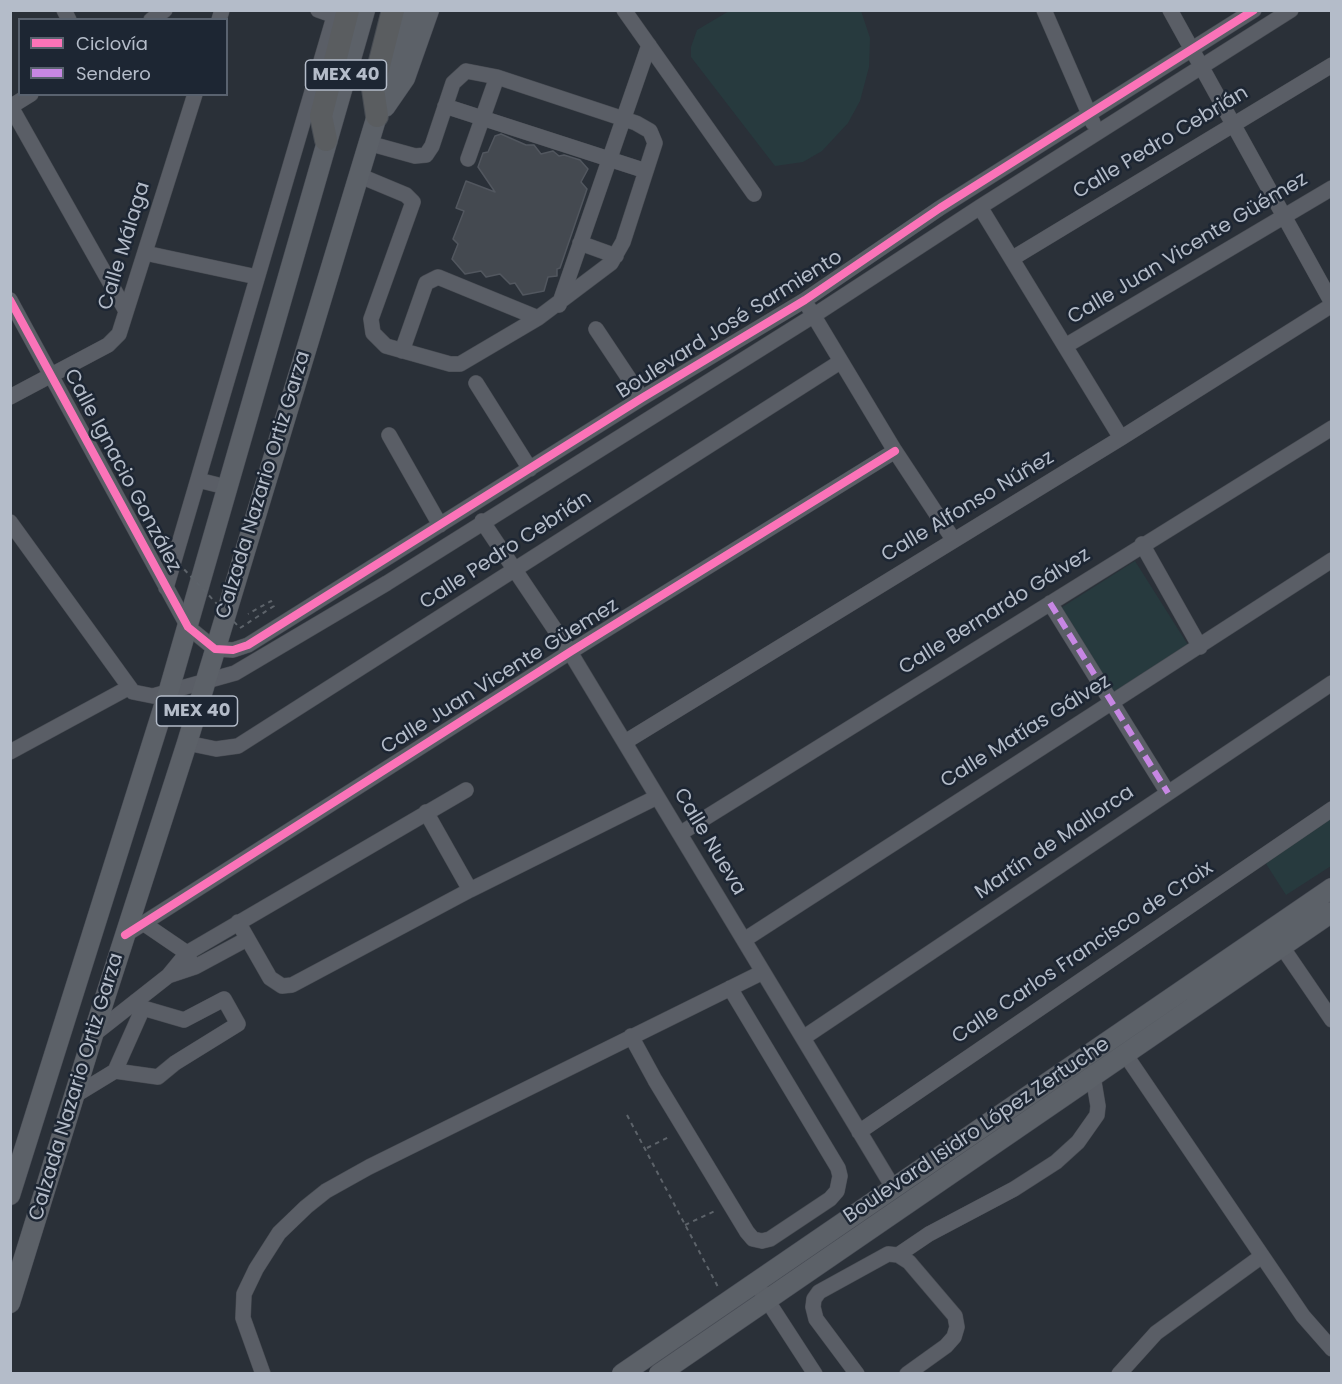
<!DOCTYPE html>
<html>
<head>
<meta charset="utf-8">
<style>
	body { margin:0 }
	#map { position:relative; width:1342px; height:1384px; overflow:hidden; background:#2a3038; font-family:Poppins,sans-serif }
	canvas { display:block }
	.frame { position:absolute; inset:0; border:12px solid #b4bcc9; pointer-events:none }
	.legend { position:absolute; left:18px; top:18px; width:210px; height:78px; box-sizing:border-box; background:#1d2633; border:2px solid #59626f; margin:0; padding:8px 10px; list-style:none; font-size:18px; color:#b4bcc9 }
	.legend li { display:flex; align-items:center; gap:12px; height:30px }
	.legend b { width:30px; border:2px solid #59626f }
</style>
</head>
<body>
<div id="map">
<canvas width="1342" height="1384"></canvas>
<div class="frame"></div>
<ul class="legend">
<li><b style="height:8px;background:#fb73b8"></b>Ciclovía</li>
<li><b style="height:8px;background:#c787e3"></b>Sendero</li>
</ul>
</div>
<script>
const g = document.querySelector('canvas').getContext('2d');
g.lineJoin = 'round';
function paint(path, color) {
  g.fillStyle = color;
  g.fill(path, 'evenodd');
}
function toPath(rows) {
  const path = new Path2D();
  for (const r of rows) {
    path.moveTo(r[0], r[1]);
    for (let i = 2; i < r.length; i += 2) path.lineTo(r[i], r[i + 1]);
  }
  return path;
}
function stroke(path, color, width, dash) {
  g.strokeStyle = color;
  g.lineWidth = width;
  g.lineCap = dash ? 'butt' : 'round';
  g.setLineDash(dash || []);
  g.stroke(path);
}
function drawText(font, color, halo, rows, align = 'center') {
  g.font = font + ' Poppins,sans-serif';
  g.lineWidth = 5;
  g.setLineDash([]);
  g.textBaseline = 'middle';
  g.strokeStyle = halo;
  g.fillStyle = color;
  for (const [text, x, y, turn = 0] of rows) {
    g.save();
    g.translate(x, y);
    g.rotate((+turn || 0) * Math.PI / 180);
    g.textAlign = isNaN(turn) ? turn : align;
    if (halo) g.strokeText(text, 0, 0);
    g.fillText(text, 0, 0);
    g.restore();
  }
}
paint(toPath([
	[729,11,861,11,870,38,869,67,860,101,848,123,822,151,803,162,775,166,691,57,691,47,697,30],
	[1135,561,1188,645,1109,696,1056,611],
	[1331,816,1331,866,1286,895,1263,859]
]), '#273a3e');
const building = toPath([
	[501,134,526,145,534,145,541,154,553,151,559,156,564,155,580,160,588,169,581,182,587,189,560,268,557,269,557,276,548,277,544,291,523,295,515,283,510,284,500,274,486,277,481,271,465,274,452,259,458,244,453,239,464,211,456,208,466,181,495,192,478,167,483,153,488,152,495,136,501,134]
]);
paint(building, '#444950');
stroke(building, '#52575f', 1.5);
const minor = toPath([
	[64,10,69,20],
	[318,10,335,16],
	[624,10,754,194],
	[1044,10,1093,123],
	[1170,10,1332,303],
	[151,20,165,10],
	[219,20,222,10],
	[445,106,646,171],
	[10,107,31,94],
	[11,107,126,311],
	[468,159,497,77],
	[358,175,406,195,413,202,371,319,373,333,386,346,450,364,460,364,538,318,611,263,623,242,655,143,650,131,636,123,497,77,466,71,453,83,432,146,426,155,415,156,368,143],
	[980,207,1121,438],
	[580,243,616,256],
	[145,253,257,277],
	[1013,258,1332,65],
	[10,300,188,627,215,649,233,650,248,645,642,398,805,300,940,208,1254,10],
	[559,305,649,45],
	[809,308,895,451,953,539],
	[596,329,642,398],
	[1067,345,1332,188],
	[402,351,426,283,438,277,538,318],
	[476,383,530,469],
	[10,397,108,345,119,334,195,94],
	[389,435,440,525],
	[198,480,226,487],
	[482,521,570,652,894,1189],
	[10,522,133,692,153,696,235,673,387,583,813,316,980,207,1291,10],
	[1142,544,1200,647],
	[166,588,336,10],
	[1050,603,1168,793],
	[625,742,1121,438,1332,305],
	[187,743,216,749,238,746,840,362],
	[10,752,128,688],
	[426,812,470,890],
	[681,833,1332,428],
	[238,922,270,978,282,986,292,985,470,890,657,797],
	[143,923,187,953,190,960],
	[125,935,570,652,895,451],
	[1276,938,1332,1020],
	[744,940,1332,560],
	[168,976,195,967,247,939],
	[93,1035,168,976,187,953,466,790],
	[631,1036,655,1080,747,1232,753,1239,762,1241,770,1239,830,1199,837,1191,840,1176,838,1168,730,988],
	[803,1038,1332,683],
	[1125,1054,1303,1316,1332,1349],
	[115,1071,143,1008],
	[74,1096,115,1071,158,1077,175,1063,238,1024,224,999,184,1020,143,1008,136,1001],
	[859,1132,1332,809],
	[898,1255,929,1234,1014,1189,1056,1162,1078,1142,1097,1115,1098,1106,1093,1076],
	[756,1283,815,1374],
	[263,1374,243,1318,244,1294,256,1269,279,1233,306,1207,326,1191,369,1167,763,972],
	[857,1374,816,1319,813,1307,814,1299,819,1292,888,1254,898,1255,909,1262,955,1316,957,1327,954,1337,946,1346,907,1374],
	[1119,1374,1156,1333,1262,1256]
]);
const major = toPath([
	[385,107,405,78,429,10],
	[10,1195,169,690,365,10],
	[10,1303,93,1035,187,743,409,10],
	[622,1374,1332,888],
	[659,1374,1332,912]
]);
const highway = toPath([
	[377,116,373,89,393,10],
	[326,140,321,116,348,10]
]);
stroke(minor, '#484c53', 16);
stroke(major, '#484c55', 21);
stroke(highway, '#474c53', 24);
stroke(toPath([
	[240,628,274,606,271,601,248,614],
	[627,1115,718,1287],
	[647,1148,671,1136],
	[685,1225,717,1210]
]), '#5d636a', 2, [4.5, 4.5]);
stroke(minor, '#5a5e66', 15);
stroke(major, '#5c6168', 20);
stroke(highway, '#5a5d60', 22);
stroke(toPath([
	[178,563,240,628]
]), '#5d636a', 2, [4.5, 4.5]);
stroke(toPath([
	[1050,603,1168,793]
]), '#c787e3', 6, [12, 6]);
stroke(toPath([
	[10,300,188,627,215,649,233,650,248,645,642,398,805,300,940,208,1254,10],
	[125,935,570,652,895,451]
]), '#fb73b8', 8);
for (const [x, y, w] of [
	[346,75,81],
	[197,711,81]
]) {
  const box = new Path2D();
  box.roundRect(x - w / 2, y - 15, w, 30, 4.5);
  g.fillStyle = '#1d2633';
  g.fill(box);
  stroke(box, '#b4bcc9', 1.5);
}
drawText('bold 18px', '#b4bcc9', null, [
	["MEX 40",346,75],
	["MEX 40",197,711]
]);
drawText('20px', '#b4bcc9', '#1d2633', [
	["Calle Pedro Cebrián",1161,143,-31],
	["Calle Málaga",125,246,-73],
	["Calle Juan Vicente Güémez",1188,249,-31],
	["Boulevard José Sarmiento",730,325,-32],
	["Calle Ignacio González",122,471,62],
	["Calzada Nazario Ortiz Garza",264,485,-73],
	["Calle Alfonso Núñez",968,507,-31],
	["Calle Pedro Cebrián",506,551,-33],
	["Calle Bernardo Gálvez",995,612,-32],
	["Calle Juan Vicente Güemez",500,677,-32],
	["Calle Matías Gálvez",1026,732,-32],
	["Calle Nueva",709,842,59],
	["Martín de Mallorca",1055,843,-34],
	["Calle Carlos Francisco de Croix",1083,953,-34],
	["Calzada Nazario Ortiz Garza",77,1087,-73],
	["Boulevard Isidro López Zertuche",977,1131,-34]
]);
</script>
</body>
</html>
